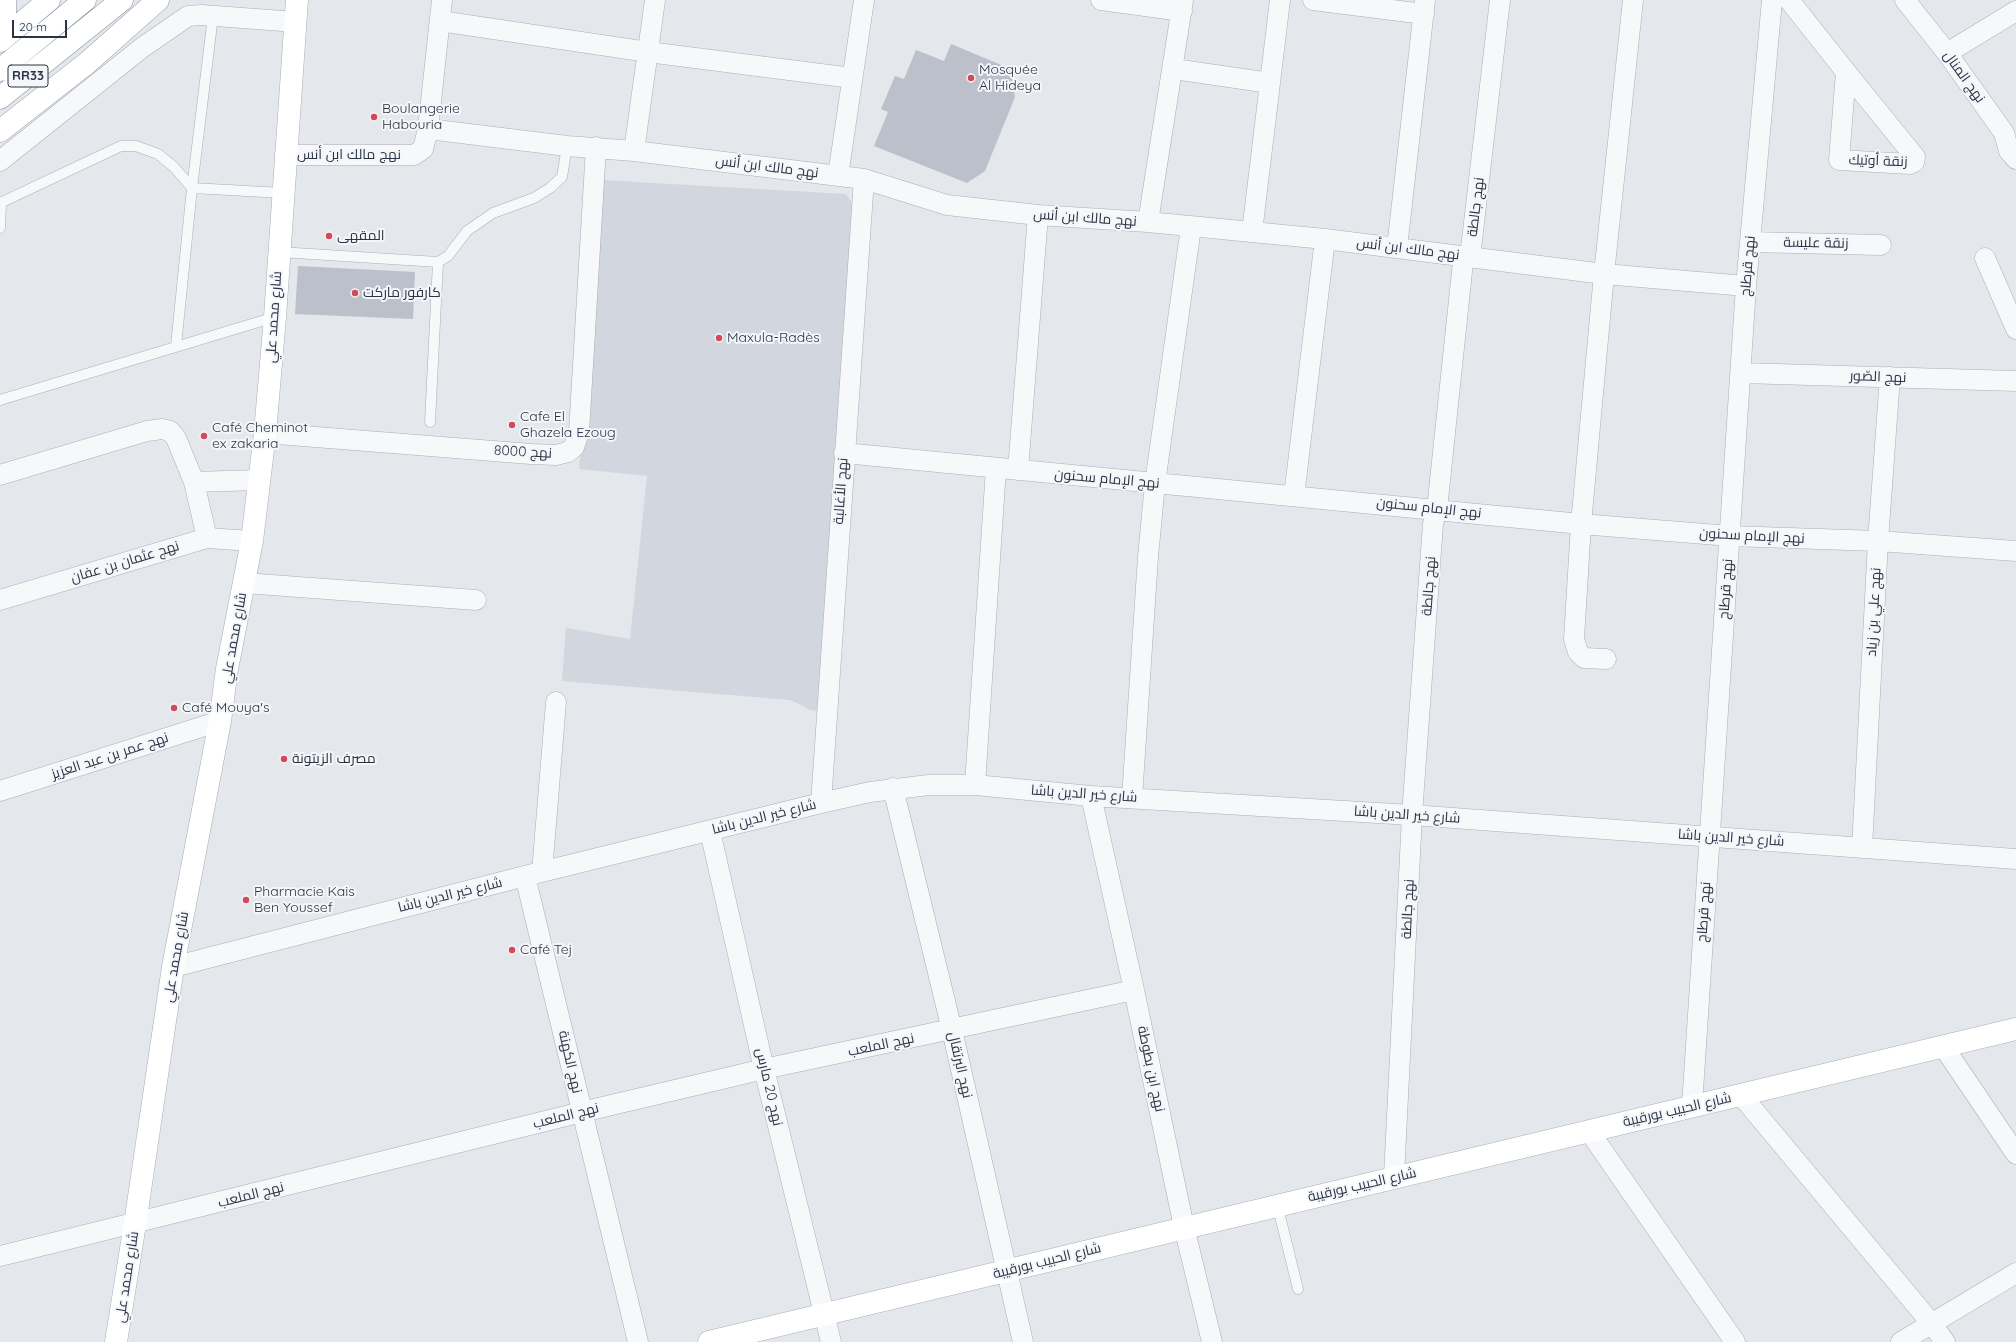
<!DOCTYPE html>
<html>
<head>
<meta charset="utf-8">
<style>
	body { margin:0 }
	#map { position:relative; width:2016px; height:1342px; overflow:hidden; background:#e4e7ec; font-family:Quicksand,sans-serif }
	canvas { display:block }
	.scale { position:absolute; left:12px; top:20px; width:55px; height:18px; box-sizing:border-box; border:2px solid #2b3445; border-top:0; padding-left:5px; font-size:12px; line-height:14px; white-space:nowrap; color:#2b3445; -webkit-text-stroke:3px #f4f6f9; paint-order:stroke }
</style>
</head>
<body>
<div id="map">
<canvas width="2016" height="1342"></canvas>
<div class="scale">20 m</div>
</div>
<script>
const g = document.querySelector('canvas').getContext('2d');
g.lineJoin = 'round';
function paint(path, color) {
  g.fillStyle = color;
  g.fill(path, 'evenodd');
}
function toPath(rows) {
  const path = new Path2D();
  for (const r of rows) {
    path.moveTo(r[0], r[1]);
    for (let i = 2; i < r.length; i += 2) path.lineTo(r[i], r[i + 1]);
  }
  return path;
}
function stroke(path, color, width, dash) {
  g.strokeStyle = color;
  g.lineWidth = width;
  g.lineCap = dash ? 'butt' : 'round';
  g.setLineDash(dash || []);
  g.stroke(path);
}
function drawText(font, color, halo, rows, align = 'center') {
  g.font = font + ' Quicksand,Cairo,sans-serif';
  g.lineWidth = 4;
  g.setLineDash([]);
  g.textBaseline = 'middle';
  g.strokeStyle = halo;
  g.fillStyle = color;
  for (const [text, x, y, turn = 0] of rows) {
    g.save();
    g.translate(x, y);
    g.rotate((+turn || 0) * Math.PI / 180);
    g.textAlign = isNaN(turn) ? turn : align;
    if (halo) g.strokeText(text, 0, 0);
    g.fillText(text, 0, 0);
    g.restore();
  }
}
paint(toPath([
	[601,180,846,194,855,207,827,712,810,710,791,700,562,681,566,628,630,639,647,476,579,469]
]), '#d2d6de');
paint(toPath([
	[951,44,1011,69,1015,97,985,171,967,183,874,146,888,112,881,109,895,76,904,79,916,50,944,61],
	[298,266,415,272,413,319,295,314]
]), '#bbc0ca');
const lane = toPath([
	[0,203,121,146,136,146,158,154,174,167,192,188,283,193],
	[0,228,1,203],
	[279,252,438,262,448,256,467,231,493,213,534,198,550,188,562,177,567,146],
	[176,346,192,188,213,16],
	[0,400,275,317],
	[430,422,438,262],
	[1277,1204,1298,1289]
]);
const street = toPath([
	[1101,0,1182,11],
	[1313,0,1424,14],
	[1789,0,1846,72,1915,157,1914,162,1910,164,1839,160,1846,72],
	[1905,0,1947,53,2004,133,2009,151,2016,159],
	[440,21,648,52,852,78],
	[1947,53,2016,11],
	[1174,69,1270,83],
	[428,129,567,146,634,151,864,179,947,205,1038,215,1148,222,1325,239,1604,274,1746,286],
	[634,151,655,0],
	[285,155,414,155,423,149,428,129,442,0],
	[0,161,143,47,188,16,202,15,296,22],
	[838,176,864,0],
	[1148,222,1183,0],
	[1252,232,1280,0],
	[1750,242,1881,245],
	[1397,248,1425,0],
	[1985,258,2016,329],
	[1741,373,2016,381],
	[265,433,531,454,556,455,568,452,574,447,579,432,596,147],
	[844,453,1581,524,1730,536,1878,541,2016,551],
	[1018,470,1038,215],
	[0,475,147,431,162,429,170,431,176,438,194,482,207,538],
	[194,482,259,480],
	[1294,496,1325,239],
	[244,583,476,600],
	[0,600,207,538,252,541],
	[1606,659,1584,658,1578,652,1574,639,1581,524,1604,274,1633,0],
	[975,785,996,468],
	[893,788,952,1030,1023,1342],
	[0,791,220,721],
	[1091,796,1134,990,1184,1227,1212,1342],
	[1132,798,1148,557,1155,483,1191,227],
	[821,803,864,179],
	[710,831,764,1069,831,1342],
	[1862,848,1878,541,1890,377],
	[542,872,556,702],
	[525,876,638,1342],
	[173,967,525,876,821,803,870,792,929,785,975,785,1091,796,1412,815,2016,859],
	[1943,1046,2016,1154],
	[1741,1095,1932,1324,1945,1342],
	[1692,1106,1746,286,1772,0],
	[1589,1131,1735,1342],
	[1394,1177,1412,815,1433,524,1437,509,1463,262,1470,257,1500,0],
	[0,1256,582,1112,764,1069,1134,990],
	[1901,1342,2016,1273]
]);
const secondary = toPath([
	[116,1342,135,1224,173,967,220,721,227,669,252,541,265,433,275,317,297,0],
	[709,1342,2016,1029]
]);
const highway = toPath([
	[5,36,5,0],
	[0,41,49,0],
	[0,70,85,0],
	[0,98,122,0],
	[0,131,87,63,158,0]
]);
stroke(lane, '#a9aeb7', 11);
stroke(street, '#a9aeb7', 21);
stroke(secondary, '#a9aeb7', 23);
stroke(highway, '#8b94a3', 23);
stroke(lane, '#f7f8fa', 10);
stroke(street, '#f7f8fa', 20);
stroke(secondary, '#fff', 22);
stroke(highway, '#fff', 22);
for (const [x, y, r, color] of [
	[971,78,4,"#d1495b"],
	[374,117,4,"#d1495b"],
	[329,236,4,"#d1495b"],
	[355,293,4,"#d1495b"],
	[719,338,4,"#d1495b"],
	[512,425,4,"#d1495b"],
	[204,436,4,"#d1495b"],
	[174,708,4,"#d1495b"],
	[284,759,4,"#d1495b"],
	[246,900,4,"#d1495b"],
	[512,950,4,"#d1495b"]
]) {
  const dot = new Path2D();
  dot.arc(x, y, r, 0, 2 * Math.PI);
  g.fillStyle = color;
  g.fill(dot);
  stroke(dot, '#f4f6f9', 1.5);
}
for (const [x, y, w] of [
	[28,76,40]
]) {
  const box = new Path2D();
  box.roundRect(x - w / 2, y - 11, w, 22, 3);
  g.fillStyle = '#f4f6f9';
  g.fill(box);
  stroke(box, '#2b3445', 1);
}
drawText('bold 13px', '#2b3445', null, [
	["RR33",28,76]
]);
drawText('14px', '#2b3445', '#f4f6f9', [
	["Mosquée",979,70],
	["Al Hideya",979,86],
	["Boulangerie",382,109],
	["Habouria",382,125],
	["المقهى",337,236],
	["كارفور ماركت",363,293],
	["Maxula-Radès",727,338],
	["Cafe El",520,417],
	["Ghazela Ezoug",520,433],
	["Café Cheminot",212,428],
	["ex zakaria",212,444],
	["Café Mouya's",182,708],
	["مصرف الزيتونة",292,759],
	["Pharmacie Kais",254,892],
	["Ben Youssef",254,908],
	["Café Tej",520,950]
], 'left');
drawText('14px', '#2b3445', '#f4f6f9', [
	["نهج المنال",1964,77,54],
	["نهج مالك ابن أنس",349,155],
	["زنقة أوتيك",1878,161,2],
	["نهج مالك ابن أنس",767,167,7],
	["نهج جالطة",1476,207,-83],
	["نهج مالك ابن أنس",1085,218,4],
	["زنقة عليسة",1816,243,1],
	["نهج مالك ابن أنس",1408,249,7],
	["نهج قرطاج",1748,266,-85],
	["شارع محمد علي",274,317,-86],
	["نهج الصّور",1878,377,2],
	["نهج 8000",523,452,3],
	["نهج الإمام سحنون",1107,479,5],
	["نهج الأغالبة",841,491,-86],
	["نهج الإمام سحنون",1429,508,6],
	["نهج الإمام سحنون",1752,536,3],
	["نهج عثمان بن عفان",125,562,-17],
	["نهج جالطة",1429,586,-86],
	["نهج قرطاج",1726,589,-86],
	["نهج علي بن زياد",1874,612,-87],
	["شارع محمد علي",234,638,-80],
	["نهج عمر بن عبد العزيز",110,756,-18],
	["شارع خير الدين باشا",1084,794,4],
	["شارع خير الدين باشا",1407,815,4],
	["شارع خير الدين باشا",764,817,-14],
	["شارع خير الدين باشا",1731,838,4],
	["شارع خير الدين باشا",450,895,-14],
	["نهج جالطة",1408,909,-87],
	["نهج قرطاج",1704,912,-86],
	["شارع محمد علي",176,957,-80],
	["نهج الملعب",881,1045,-12],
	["نهج الكهنة",570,1062,77],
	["نهج البرتقال",960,1065,77],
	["نهج ابن بطوطة",1151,1069,78],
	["نهج 20 مارس",769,1087,77],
	["شارع الحبيب بورقيبة",1677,1110,-13],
	["نهج الملعب",566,1116,-14],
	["شارع الحبيب بورقيبة",1362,1185,-13],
	["نهج الملعب",251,1195,-14],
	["شارع الحبيب بورقيبة",1047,1261,-14],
	["شارع محمد علي",127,1277,-81]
]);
</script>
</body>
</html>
